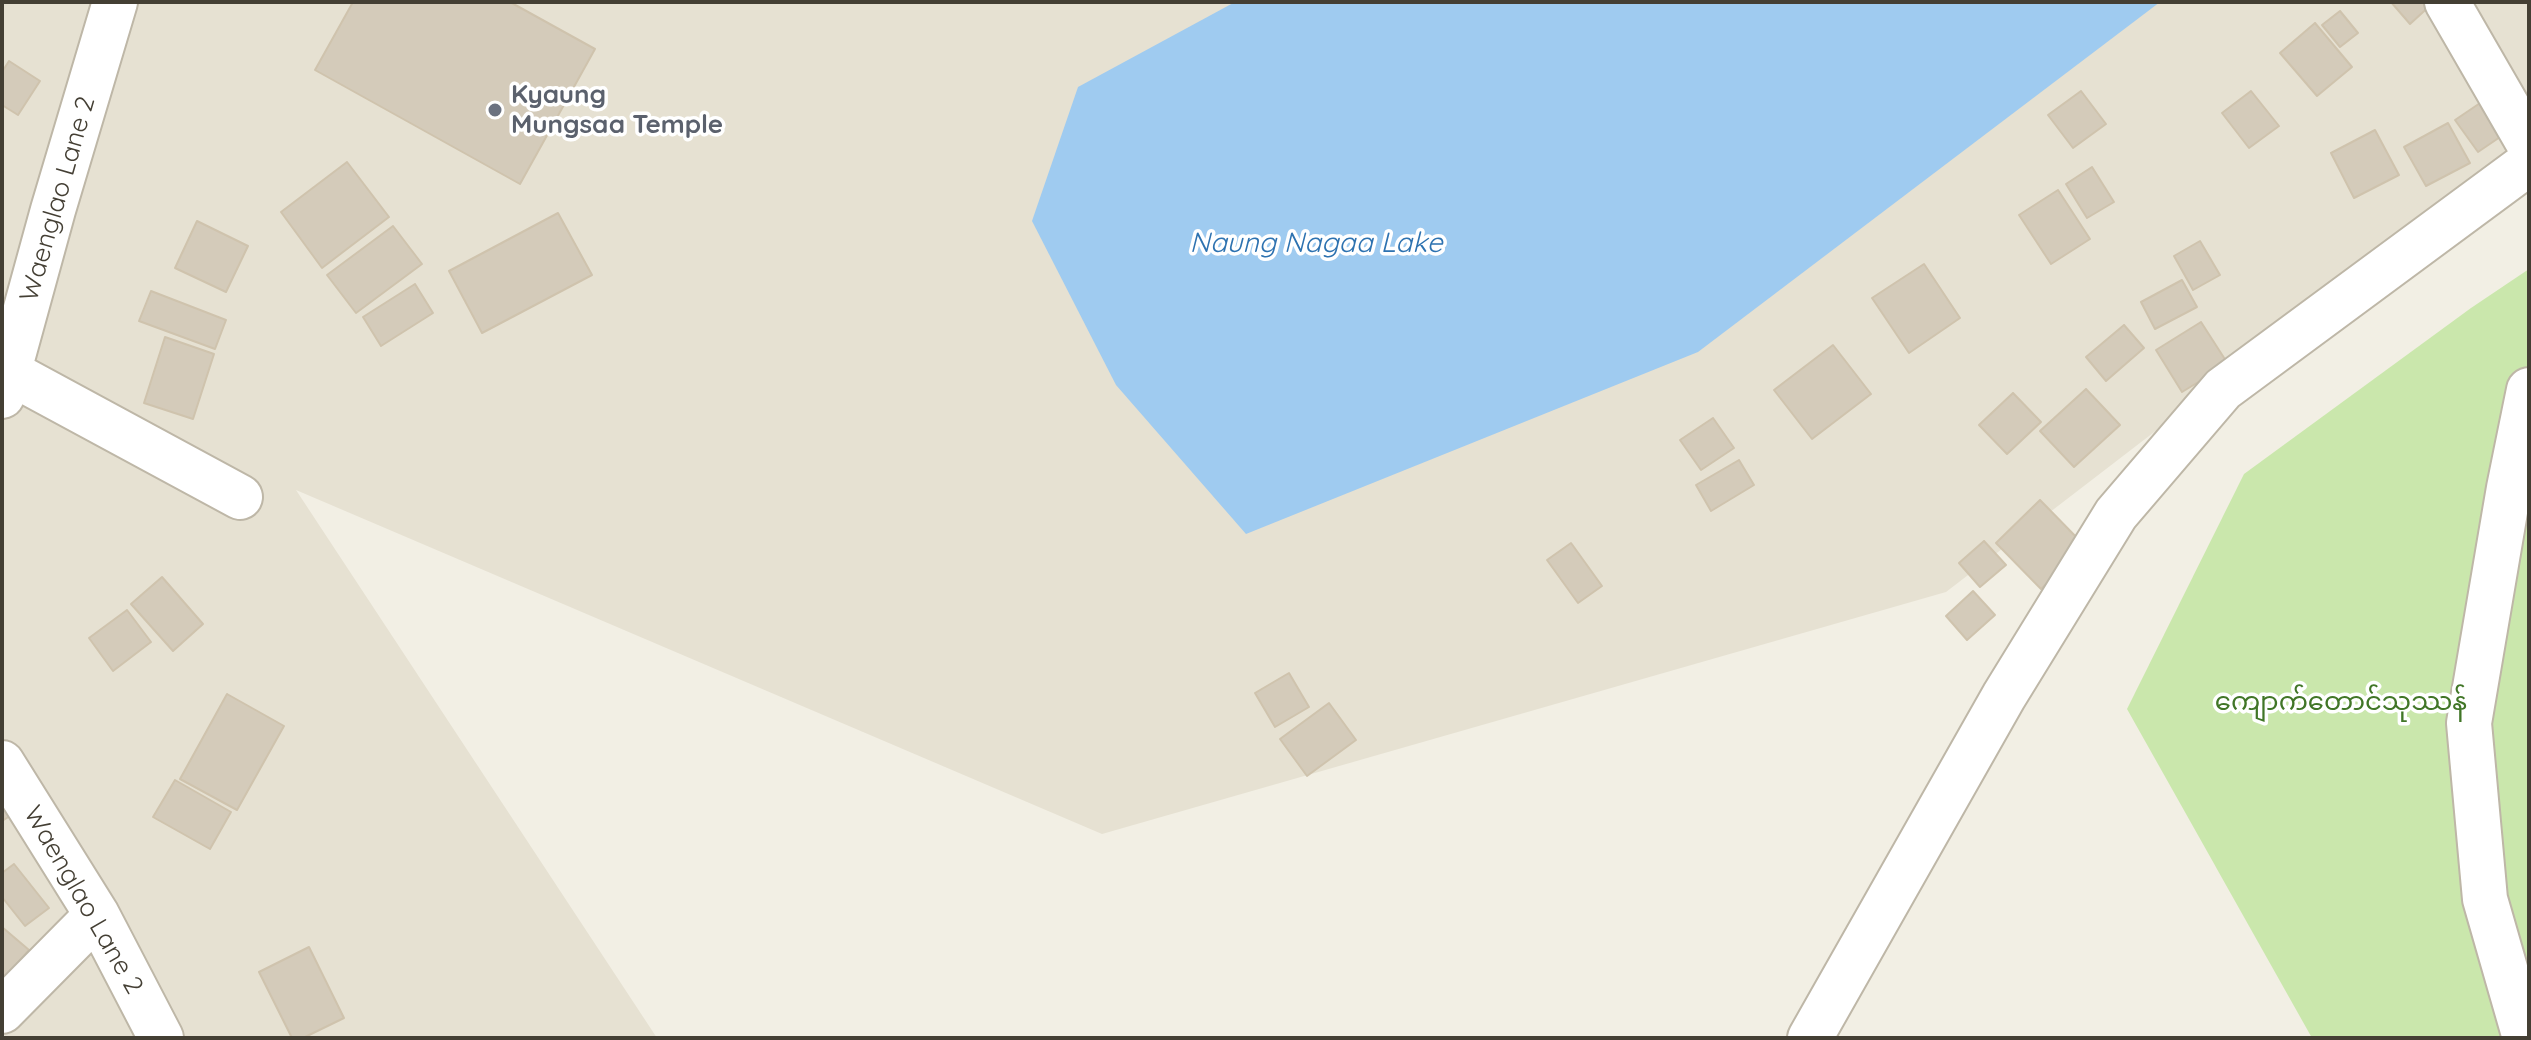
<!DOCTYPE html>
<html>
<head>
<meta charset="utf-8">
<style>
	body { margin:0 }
	#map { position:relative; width:2531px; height:1040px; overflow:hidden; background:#f2efe4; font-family:Quicksand,sans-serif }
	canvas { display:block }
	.frame { position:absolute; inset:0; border:4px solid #443f34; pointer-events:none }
</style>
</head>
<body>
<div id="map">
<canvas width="2531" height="1040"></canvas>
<div class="frame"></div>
</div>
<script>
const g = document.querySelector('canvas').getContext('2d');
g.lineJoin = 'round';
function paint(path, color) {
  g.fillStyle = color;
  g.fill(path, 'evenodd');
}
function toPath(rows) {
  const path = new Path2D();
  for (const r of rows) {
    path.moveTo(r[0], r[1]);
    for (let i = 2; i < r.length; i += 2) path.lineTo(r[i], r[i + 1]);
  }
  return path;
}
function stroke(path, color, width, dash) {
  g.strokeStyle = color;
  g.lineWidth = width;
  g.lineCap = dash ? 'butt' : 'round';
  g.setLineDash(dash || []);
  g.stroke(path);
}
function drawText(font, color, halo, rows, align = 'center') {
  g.font = font + ' Quicksand,"Noto Sans Myanmar",sans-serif';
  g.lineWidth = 7;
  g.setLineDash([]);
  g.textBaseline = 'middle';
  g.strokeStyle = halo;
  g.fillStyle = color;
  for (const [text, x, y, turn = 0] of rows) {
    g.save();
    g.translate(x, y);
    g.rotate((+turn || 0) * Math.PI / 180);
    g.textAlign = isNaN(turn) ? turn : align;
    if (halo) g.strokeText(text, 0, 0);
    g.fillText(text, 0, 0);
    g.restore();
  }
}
paint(toPath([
	[2,2,2529,2,2529,144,1946,592,1102,834,296,490,657,1038,2,1038]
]), '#e6e1d2');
paint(toPath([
	[2529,269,2529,1038,2312,1038,2127,709,2244,474,2471,308]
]), '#cae7ac');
paint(toPath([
	[1235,2,2160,2,1698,352,1246,534,1116,385,1032,221,1078,87]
]), '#9fcbf0');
const building = toPath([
	[353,2,510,2,595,49,520,184,315,70,353,2],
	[2391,2,2434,2,2410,24,2391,2],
	[2340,11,2358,33,2340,47,2322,25,2340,11],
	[2315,23,2352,67,2317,96,2280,53,2315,23],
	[9,61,40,81,18,115,2,105,2,72,9,61],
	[2081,91,2106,124,2073,148,2048,115,2081,91],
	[2251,91,2279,126,2249,148,2222,113,2251,91],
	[2489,97,2503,135,2478,152,2455,120,2489,97],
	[2448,123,2470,163,2426,186,2404,147,2448,123],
	[2375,130,2399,175,2354,198,2331,153,2375,130],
	[347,162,389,217,322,268,281,212,347,162],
	[2092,167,2114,202,2087,218,2066,184,2092,167],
	[2058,190,2090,239,2051,264,2019,215,2058,190],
	[558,213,592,275,482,333,449,271,558,213],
	[197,221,248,246,226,292,175,268,197,221],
	[393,226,422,264,356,313,327,275,393,226],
	[2200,241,2220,275,2193,290,2174,256,2200,241],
	[1924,264,1960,318,1909,353,1872,298,1924,264],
	[2182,280,2197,307,2155,329,2141,302,2182,280],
	[415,284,433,313,381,346,363,317,415,284],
	[151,291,226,320,215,349,139,321,151,291],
	[2201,322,2228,364,2182,392,2156,350,2201,322],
	[2124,325,2144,348,2106,381,2086,357,2124,325],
	[165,337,214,354,193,419,144,403,165,337],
	[1833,345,1871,394,1812,439,1774,390,1833,345],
	[2086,389,2120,425,2074,467,2040,431,2086,389],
	[2013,393,2041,422,2007,454,1979,425,2013,393],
	[1713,418,1734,448,1701,470,1680,440,1713,418],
	[1739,460,1754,485,1711,511,1696,485,1739,460],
	[2040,500,2086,547,2041,589,1996,543,2040,500],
	[1984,541,2006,565,1980,587,1959,563,1984,541],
	[1571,543,1602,586,1578,603,1547,560,1571,543],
	[162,577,203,624,173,651,131,604,162,577],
	[1973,591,1995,615,1967,640,1946,616,1973,591],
	[127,610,151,642,113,671,89,638,127,610],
	[1289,673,1309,707,1275,727,1255,693,1289,673],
	[227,694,284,726,237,810,180,779,227,694],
	[1329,703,1356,740,1307,776,1280,739,1329,703],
	[175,780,231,812,210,849,153,817,175,780],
	[2,805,10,816,2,821,2,805],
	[14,864,49,908,25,926,2,897,2,873,14,864],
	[2,927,29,950,2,981,2,927],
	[309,947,344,1018,303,1038,292,1038,259,972,309,947]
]);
paint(building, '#d4cbba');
stroke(building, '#cfc3ad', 2);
const minor = toPath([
	[2447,2,2529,144],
	[9,372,240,497],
	[2,396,53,210,115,2],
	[2,763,97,915,161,1038],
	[2,1011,97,915],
	[1810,1038,2004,696,2116,514,2223,389,2529,163],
	[2525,1038,2485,899,2469,723,2509,488,2529,390]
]);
stroke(minor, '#beb7a7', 48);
stroke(minor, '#fff', 44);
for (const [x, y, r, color] of [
	[495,110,8,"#6b7280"]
]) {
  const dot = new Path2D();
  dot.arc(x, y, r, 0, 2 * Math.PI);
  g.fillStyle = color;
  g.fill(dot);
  stroke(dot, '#fff', 3);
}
drawText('bold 26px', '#5b616d', '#fff', [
	["Kyaung",511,95],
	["Mungsaa Temple",511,125]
], 'left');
drawText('26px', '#443f34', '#fff', [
	["Waenglao Lane 2",58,199,-74],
	["Waenglao Lane 2",83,900,60]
]);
drawText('26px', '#417627', '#fff', [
	["ကျောက်တောင်သုဿန်",2341,702]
]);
drawText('italic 28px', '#2d72b0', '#fff', [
	["Naung Nagaa Lake",1316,244]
]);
</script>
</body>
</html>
